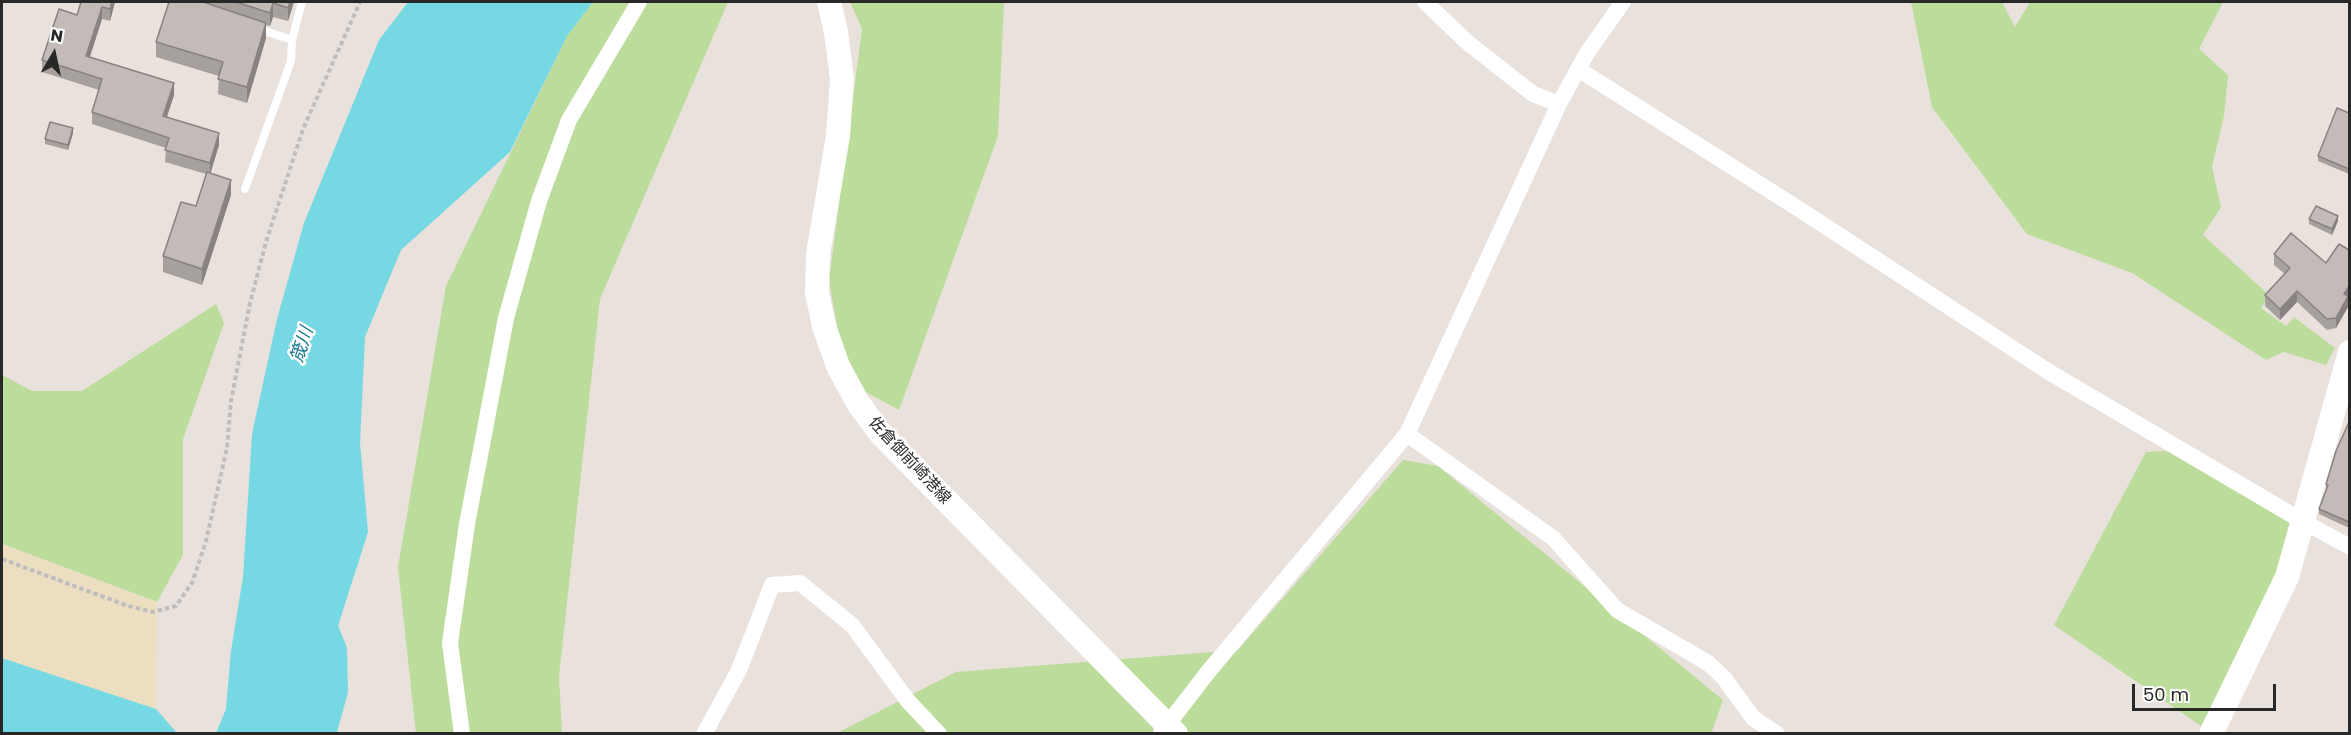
<!DOCTYPE html>
<html>
<head>
<meta charset="utf-8">
<style>
	body { margin:0 }
	#map { position:relative; width:2351px; height:735px; overflow:hidden; background:#e9e1db; font-family:Poppins,sans-serif }
	canvas { display:block }
	.frame { position:absolute; inset:0; border:3px solid #282828; pointer-events:none }
	.north { position:absolute; left:24px; top:24px; width:60px; height:60px; -webkit-text-stroke:4px #fff; paint-order:stroke; rotate:9deg; font-size:16px; font-weight:700; line-height:24px; text-align:center; color:#282828 }
	.north::after { content:''; display:block; margin:auto; width:21px; height:27px; background:#282828; clip-path:polygon(50% 0,100% 100%,50% 72%,0 100%) }
	.scale { position:absolute; left:2132px; top:684px; width:144px; height:27px; box-sizing:border-box; border:3px solid #282828; border-top:0; padding-left:8px; font-size:18px; line-height:21px; white-space:nowrap; color:#282828; -webkit-text-stroke:4px #fff; paint-order:stroke }
</style>
</head>
<body>
<div id="map">
<canvas width="2351" height="735"></canvas>
<div class="frame"></div>
<div class="north">N</div>
<div class="scale">50 m</div>
</div>
<script>
const g = document.querySelector('canvas').getContext('2d');
g.lineJoin = 'round';
function paint(path, color) {
  g.fillStyle = color;
  g.fill(path, 'evenodd');
}
function toPath(rows) {
  const path = new Path2D();
  for (const r of rows) {
    path.moveTo(r[0], r[1]);
    for (let i = 2; i < r.length; i += 2) path.lineTo(r[i], r[i + 1]);
  }
  return path;
}
function stroke(path, color, width, dash) {
  g.strokeStyle = color;
  g.lineWidth = width;
  g.lineCap = dash ? 'butt' : 'round';
  g.setLineDash(dash || []);
  g.stroke(path);
}
function drawText(font, color, halo, rows, align = 'center') {
  g.font = font + ' Poppins,"Noto Sans JP",sans-serif';
  g.lineWidth = 5;
  g.setLineDash([]);
  g.textBaseline = 'middle';
  g.strokeStyle = halo;
  g.fillStyle = color;
  for (const [text, x, y, turn = 0] of rows) {
    g.save();
    g.translate(x, y);
    g.rotate((+turn || 0) * Math.PI / 180);
    g.textAlign = isNaN(turn) ? turn : align;
    if (halo) g.strokeText(text, 0, 0);
    g.fillText(text, 0, 0);
    g.restore();
  }
}
paint(toPath([
	[593,2,728,2,600,299,559,676,562,733,416,734,398,567,446,286,567,36],
	[850,2,1004,2,998,136,899,410,847,382,829,280,862,29],
	[1911,2,2002,2,2015,27,2030,2,2223,2,2199,49,2228,75,2224,116,2212,167,2221,207,2203,235,2269,295,2261,308,2286,326,2294,317,2335,348,2326,365,2284,352,2266,360,2132,273,2027,234,1932,107],
	[216,304,224,323,183,439,183,555,157,602,2,544,2,375,32,391,82,391],
	[2167,451,2292,524,2290,537,2264,606,2201,726,2054,625,2146,452],
	[1403,460,1438,466,1723,700,1711,734,835,734,956,672,1238,650]
]), '#bcdc9c');
paint(toPath([
	[2,544,157,602,156,709,2,658]
]), '#ecdec0');
paint(toPath([
	[408,2,593,2,567,36,510,152,401,250,365,337,360,443,368,532,330,651,331,690,319,733,216,733,226,709,231,651,243,577,252,434,277,319,304,223,379,40],
	[2,658,156,709,177,733,2,733]
]), '#76d8e3');
stroke(toPath([
	[315,613,330,651,331,690,319,734]
]), '#76d8e3', 34);
stroke(toPath([
	[2,559,128,606,153,612,176,606,192,583,206,541,227,448,231,401,250,303,266,242,303,129,360,2]
]), '#bebebe', 4, [4.5, 3]);
stroke(toPath([
	[256,28,292,40,302,2],
	[245,189,291,61,292,40]
]), '#fff', 8);
stroke(toPath([
	[1425,2,1467,42,1533,94,1559,104],
	[1578,69,1802,211,2049,372,2304,522,2350,547],
	[1407,434,1553,538,1617,610,1708,663,1724,678,1753,718,1777,734],
	[1161,733,1208,672,1407,434,1559,104,1587,53,1623,2],
	[462,734,450,643,467,524,506,318,539,201,569,120,639,2],
	[704,734,739,670,772,585,800,583,852,625,908,701,939,734]
]), '#fff', 16);
stroke(toPath([
	[829,2,836,32,842,79,838,136,818,254,817,293,824,326,838,366,858,403,881,434,1176,734],
	[2211,734,2287,577,2350,352]
]), '#fff', 24);
paint(toPath([
	[115,2,110,21,102,19,90,57,174,95,167,117,219,145,210,173,231,195,202,285,163,272,163,256,196,206,206,174,165,162,166,148,92,124,92,112,99,90,42,72,42,60,77,15],
	[169,2,294,2,288,21,273,17,270,26,266,25,266,38,247,103,218,94,219,76,156,57,156,42],
	[2349,113,2349,174,2318,161,2318,156],
	[73,133,68,150,45,144,45,139],
	[2309,219,2338,221,2332,235,2309,224],
	[2274,254,2348,298,2348,307,2336,328,2327,330,2297,302,2280,320,2265,306,2265,295,2285,274,2274,265],
	[2349,422,2349,528,2319,514,2319,509,2326,490,2326,484]
]), '#a7a19e');
paint(toPath([
	[112,2,115,2,110,21,110,9],
	[290,2,294,2,288,21,288,8],
	[273,3,273,17,270,26,270,13],
	[102,7,102,19,86,68,86,56],
	[266,23,266,38,247,103,247,87],
	[174,83,174,95,163,128,163,116],
	[73,128,73,133,68,150,68,145],
	[219,133,219,145,210,175,210,163],
	[231,180,231,195,202,285,202,269],
	[2338,216,2338,221,2332,235,2332,229],
	[2349,286,2348,307,2336,328,2336,318,2344,294],
	[2297,291,2297,302,2280,320,2280,309]
]), '#888381');
const building = toPath([
	[81,2,112,2,110,9,102,7,86,56,174,83,163,116,219,133,210,163,165,150,169,138,92,112,102,79,42,60,59,9,77,15,81,2],
	[169,2,203,2,266,23,247,87,218,79,223,62,156,42,169,2],
	[236,2,290,2,288,8,273,3,270,13,236,2],
	[2337,108,2349,113,2349,169,2318,156,2337,108],
	[50,122,73,128,68,145,45,139,50,122],
	[207,172,231,180,202,269,163,256,181,202,196,206,207,172],
	[2316,206,2338,216,2332,229,2309,219,2316,206],
	[2291,233,2326,263,2339,244,2349,250,2349,286,2344,294,2348,296,2336,318,2327,319,2297,291,2280,309,2265,295,2290,268,2274,254,2291,233],
	[2349,422,2349,522,2319,509,2328,485,2326,484,2336,451,2349,422]
]);
paint(building, '#c2bbb8');
stroke(building, '#888381', 1.5);
drawText('16px', '#282828', '#fff', [
	["佐倉御前崎港線",909,461,47]
]);
drawText('italic 18px', '#18778c', '#fff', [
	["筬川",303,345,-72]
]);
</script>
</body>
</html>
